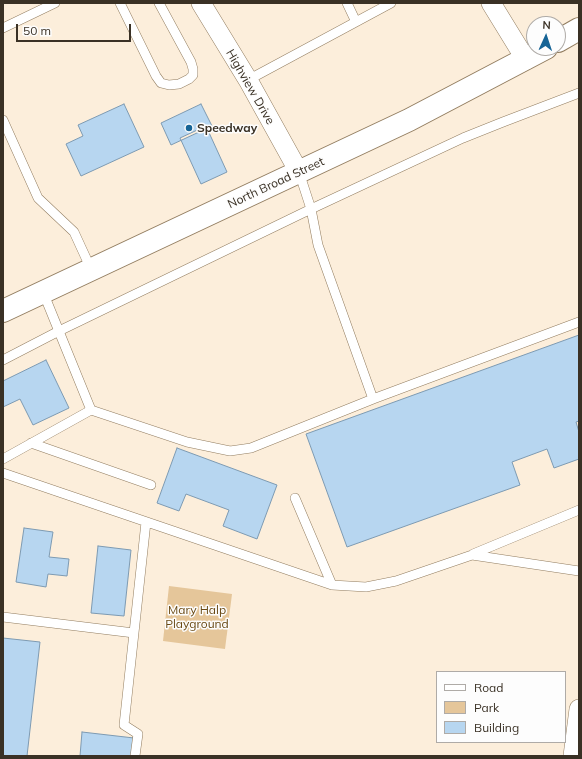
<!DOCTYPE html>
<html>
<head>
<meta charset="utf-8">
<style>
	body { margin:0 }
	#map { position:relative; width:582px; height:759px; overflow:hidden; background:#fceedb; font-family:Mulish,sans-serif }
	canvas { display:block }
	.frame { position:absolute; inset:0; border:4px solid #3a3125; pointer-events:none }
	.legend { position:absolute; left:436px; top:671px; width:130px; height:72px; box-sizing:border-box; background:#fdfdfd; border:1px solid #afaba7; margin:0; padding:5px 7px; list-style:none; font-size:12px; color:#3a3125 }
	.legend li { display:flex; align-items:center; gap:8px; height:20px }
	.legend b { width:20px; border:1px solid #afaba7 }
	.north { position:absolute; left:526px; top:16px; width:40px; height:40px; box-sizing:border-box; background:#fdfdfd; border:1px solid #afaba7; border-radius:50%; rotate:3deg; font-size:11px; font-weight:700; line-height:16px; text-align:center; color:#3a3125 }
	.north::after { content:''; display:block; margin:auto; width:14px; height:18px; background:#166496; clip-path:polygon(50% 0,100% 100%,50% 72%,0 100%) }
	.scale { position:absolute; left:16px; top:24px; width:115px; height:18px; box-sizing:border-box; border:2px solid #3a3125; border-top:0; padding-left:5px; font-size:12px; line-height:14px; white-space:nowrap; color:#3a3125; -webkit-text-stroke:3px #fdfdfd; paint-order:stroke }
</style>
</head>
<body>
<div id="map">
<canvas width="582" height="759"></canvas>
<div class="frame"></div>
<ul class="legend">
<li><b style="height:5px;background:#fff"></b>Road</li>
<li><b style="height:11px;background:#e5c69a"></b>Park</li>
<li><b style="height:11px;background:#b7d6f0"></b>Building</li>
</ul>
<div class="north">N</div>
<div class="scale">50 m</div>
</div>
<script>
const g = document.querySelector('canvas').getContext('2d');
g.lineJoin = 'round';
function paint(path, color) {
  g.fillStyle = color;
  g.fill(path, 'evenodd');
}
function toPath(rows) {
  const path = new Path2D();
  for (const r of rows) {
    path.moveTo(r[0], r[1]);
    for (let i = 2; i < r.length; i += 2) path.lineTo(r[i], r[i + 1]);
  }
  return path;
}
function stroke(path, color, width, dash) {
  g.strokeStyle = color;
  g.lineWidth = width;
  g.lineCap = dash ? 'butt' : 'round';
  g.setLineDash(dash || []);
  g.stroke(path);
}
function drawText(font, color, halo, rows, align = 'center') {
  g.font = font + ' Mulish,sans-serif';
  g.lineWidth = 3;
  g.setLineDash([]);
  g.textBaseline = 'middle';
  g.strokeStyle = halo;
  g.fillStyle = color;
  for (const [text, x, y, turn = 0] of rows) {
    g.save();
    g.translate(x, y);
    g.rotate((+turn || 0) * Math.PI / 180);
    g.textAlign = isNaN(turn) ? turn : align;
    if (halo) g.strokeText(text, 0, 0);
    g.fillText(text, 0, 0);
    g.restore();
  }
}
paint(toPath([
	[169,586,232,594,225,649,163,641]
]), '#e5c69a');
const building = toPath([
	[124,104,144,147,81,176,66,144,83,136,78,125,124,104],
	[201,104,212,126,171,145,161,123,201,104],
	[206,126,227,172,201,184,180,138,206,126],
	[579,335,579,421,576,422,579,432,579,459,554,468,547,449,512,462,520,485,347,547,306,434,579,335],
	[46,360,69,408,33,425,20,399,3,407,3,381,46,360],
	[177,448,277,485,257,539,223,526,229,510,186,494,179,511,157,503,177,448],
	[24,528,53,532,49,557,69,559,67,576,48,574,46,587,16,582,24,528],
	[98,546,131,550,124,616,91,613,98,546],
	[3,638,40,642,27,756,3,756,3,638],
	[82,732,134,738,132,756,80,756,82,732]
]);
paint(building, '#b7d6f0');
stroke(building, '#7d9ab2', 1);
const lane = toPath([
	[120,3,156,76,161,83,169,85,179,84,189,79,193,75,193,69,191,62,159,3],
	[347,3,356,22],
	[3,28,55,3],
	[248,80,391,3],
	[3,120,38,198,74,232,91,269],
	[299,172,311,209,318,245,373,399],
	[43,292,91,410,187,442,230,451,251,448,373,399,579,322],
	[3,360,59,331,311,209,463,138,503,122,579,93],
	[31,443,151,485],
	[3,459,91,410],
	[3,473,332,585,366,587,396,581,472,555,579,571],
	[295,498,332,585],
	[473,554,579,510],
	[3,617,134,633],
	[135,756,138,734,124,725,146,522]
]);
const street = toPath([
	[201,3,248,80,299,172],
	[491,3,526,60],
	[573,756,579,709]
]);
const primary = toPath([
	[558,41,579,29],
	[3,311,409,120,546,48]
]);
stroke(lane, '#927d60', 10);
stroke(street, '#927d60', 20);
stroke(primary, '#927d60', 24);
stroke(lane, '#fff', 9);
stroke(street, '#fff', 19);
stroke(primary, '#fff', 22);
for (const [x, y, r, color] of [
	[189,128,4,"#166496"]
]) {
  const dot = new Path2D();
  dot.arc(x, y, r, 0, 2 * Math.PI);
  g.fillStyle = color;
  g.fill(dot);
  stroke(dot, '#fdfdfd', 1.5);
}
drawText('12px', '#3a3125', '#fdfdfd', [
	["Highview Drive",250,87,60],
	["North Broad Street",276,183,-25]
]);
drawText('bold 12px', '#3a3125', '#fdfdfd', [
	["Speedway",197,128]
], 'left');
drawText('12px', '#694913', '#fdfdfd', [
	["Mary Halp",197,610],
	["Playground",197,624]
]);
</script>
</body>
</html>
